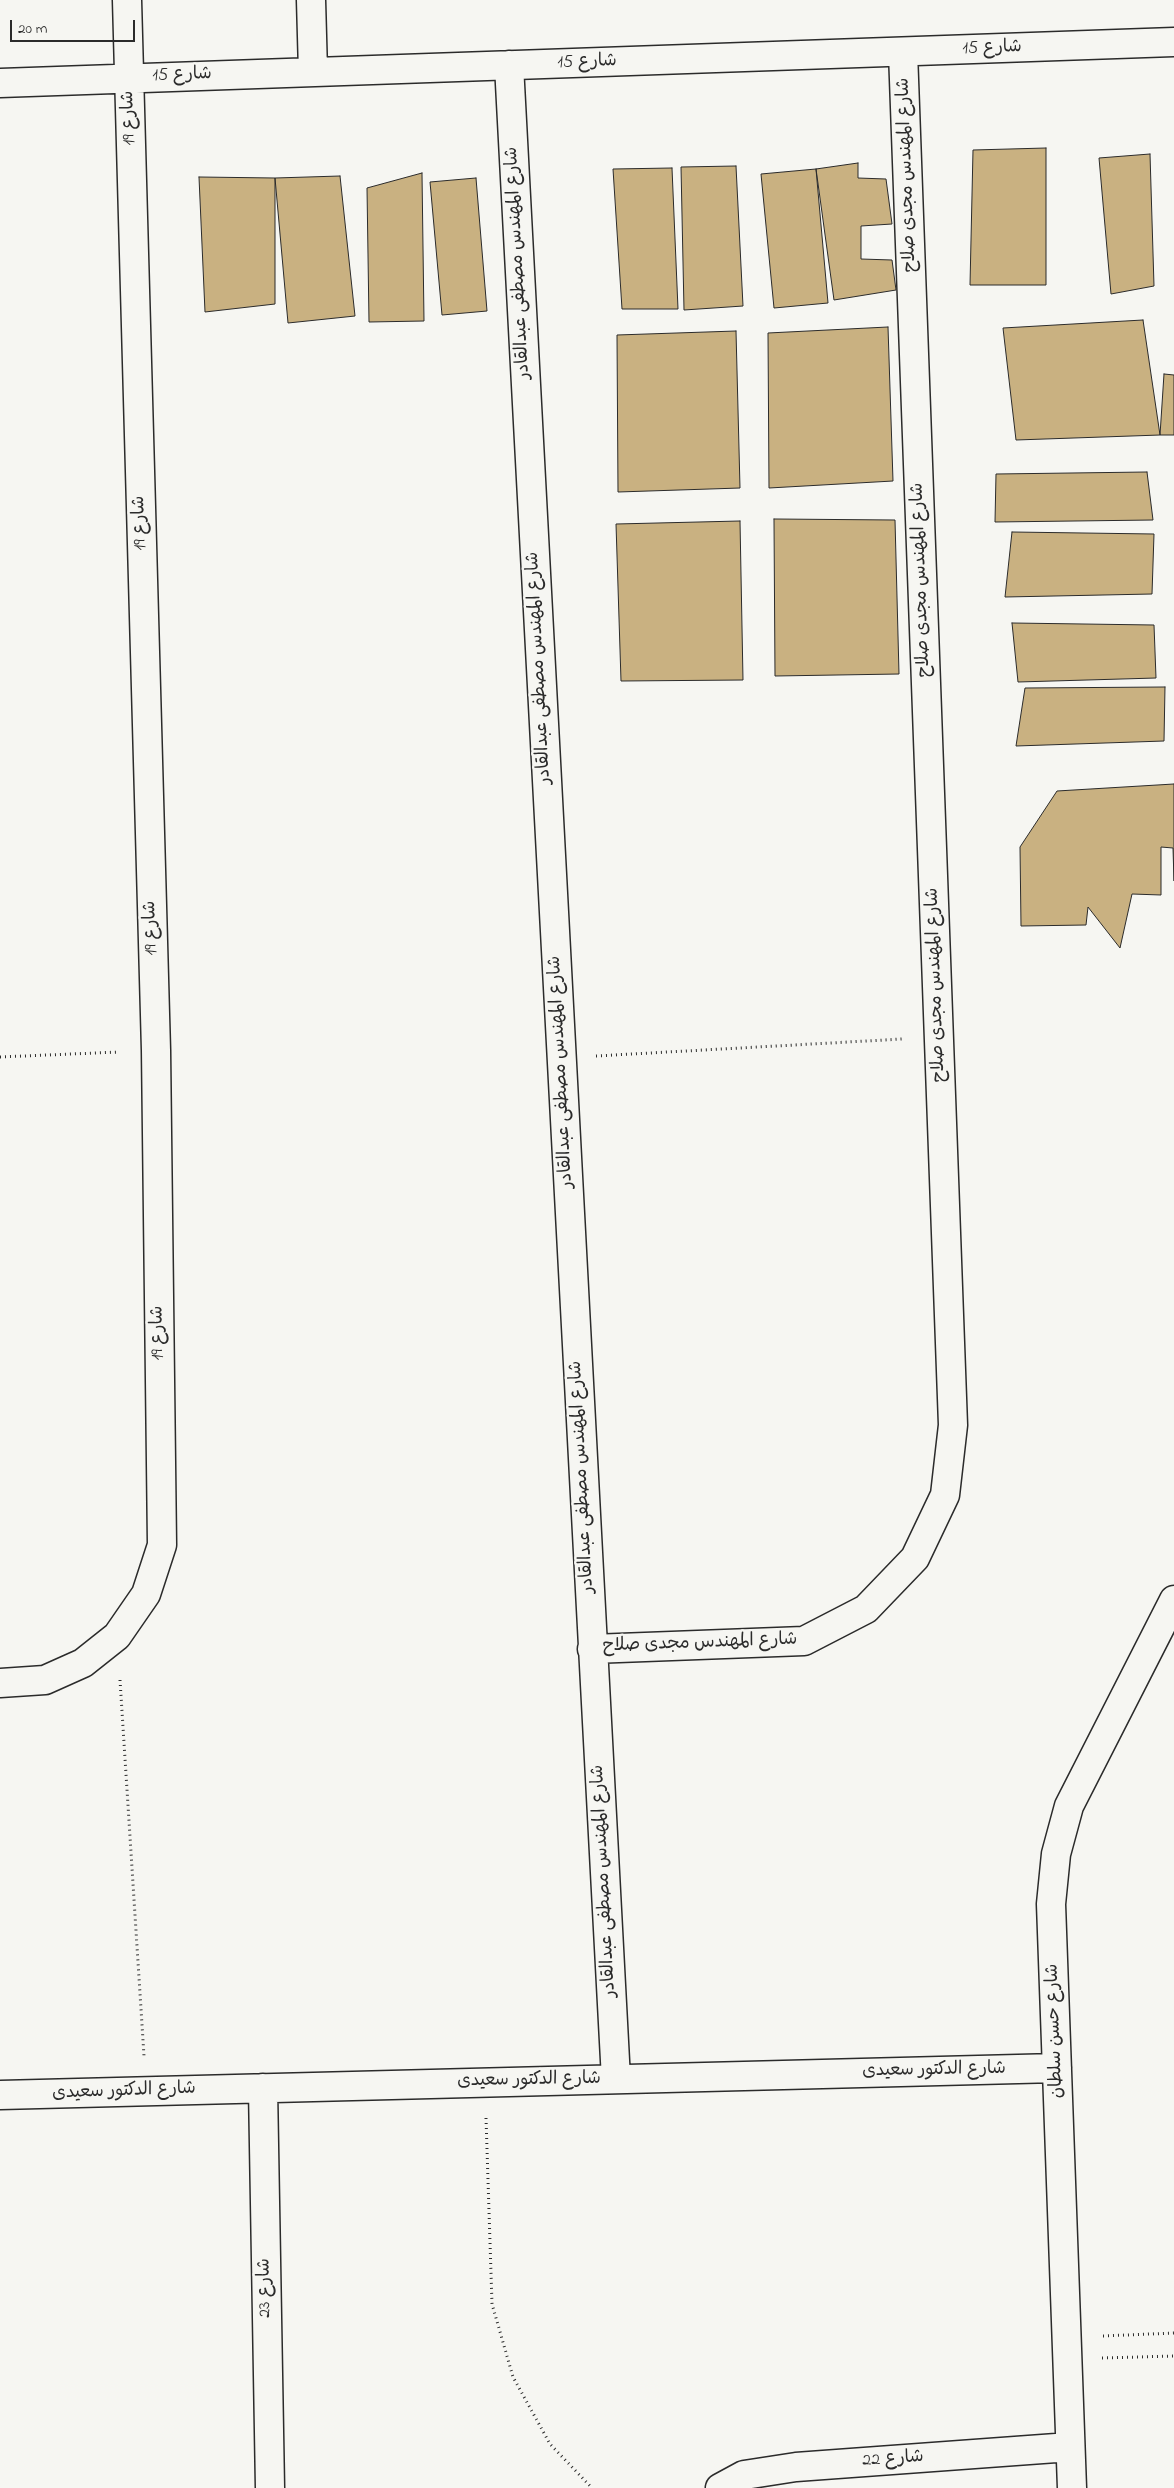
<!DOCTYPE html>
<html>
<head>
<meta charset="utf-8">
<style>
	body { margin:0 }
	#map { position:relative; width:1174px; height:2488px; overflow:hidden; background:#f6f6f2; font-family:"Indie Flower",sans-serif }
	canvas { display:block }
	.scale { position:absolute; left:10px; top:20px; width:125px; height:22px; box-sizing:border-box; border:2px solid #2b2b2b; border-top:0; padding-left:6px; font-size:15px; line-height:18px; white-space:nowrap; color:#2b2b2b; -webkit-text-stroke:4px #f6f6f2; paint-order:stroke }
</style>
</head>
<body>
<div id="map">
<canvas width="1174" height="2488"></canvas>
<div class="scale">20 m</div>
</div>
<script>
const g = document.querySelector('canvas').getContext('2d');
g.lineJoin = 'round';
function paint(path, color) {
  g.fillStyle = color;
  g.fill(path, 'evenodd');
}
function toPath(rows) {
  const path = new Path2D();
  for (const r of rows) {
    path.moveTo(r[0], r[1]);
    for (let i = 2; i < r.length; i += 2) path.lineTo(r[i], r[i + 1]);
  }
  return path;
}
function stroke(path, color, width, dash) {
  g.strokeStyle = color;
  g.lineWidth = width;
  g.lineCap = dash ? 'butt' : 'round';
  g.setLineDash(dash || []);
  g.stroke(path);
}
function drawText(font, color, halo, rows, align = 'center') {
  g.font = font + ' "Indie Flower","Playpen Sans Arabic",sans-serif';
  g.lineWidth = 4.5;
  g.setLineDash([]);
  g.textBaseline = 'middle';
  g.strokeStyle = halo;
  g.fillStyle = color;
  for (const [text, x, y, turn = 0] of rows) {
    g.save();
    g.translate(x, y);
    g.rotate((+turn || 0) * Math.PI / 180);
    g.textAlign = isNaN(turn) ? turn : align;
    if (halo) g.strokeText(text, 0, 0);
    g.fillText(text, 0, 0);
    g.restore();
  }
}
const building = toPath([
	[1046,148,1046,285,970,285,973,150,1046,148],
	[1150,154,1154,286,1111,294,1099,158,1150,154],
	[858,163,858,178,886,179,892,224,861,226,861,259,892,260,896,290,834,300,816,169,858,163],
	[736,166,743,306,684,310,681,167,736,166],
	[672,168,678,309,622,309,613,169,672,168],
	[816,169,828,303,774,308,761,174,816,169],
	[422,173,424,321,369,322,367,188,422,173],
	[340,176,355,316,288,323,275,178,340,176],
	[199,177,275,178,275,304,205,312,199,177],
	[476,178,487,311,442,315,430,182,476,178],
	[1143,320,1160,435,1016,440,1003,328,1143,320],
	[888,327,893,481,769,488,768,333,888,327],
	[736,331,740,488,618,492,617,335,736,331],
	[1164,374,1174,375,1174,435,1160,435,1164,374],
	[1147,472,1153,520,995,522,996,474,1147,472],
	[774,519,895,520,899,674,775,676,774,519],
	[740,521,743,680,621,681,616,524,740,521],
	[1012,532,1154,534,1152,594,1005,597,1012,532],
	[1012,623,1154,625,1156,678,1018,682,1012,623],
	[1165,687,1164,741,1016,746,1025,688,1165,687],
	[1174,784,1174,881,1173,848,1161,847,1161,895,1132,894,1120,948,1088,907,1086,925,1021,926,1020,847,1057,791,1174,784]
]);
paint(building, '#c9b181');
stroke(building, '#2b2b2b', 1);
const minor = toPath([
	[311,0,313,72],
	[509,65,616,2079],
	[0,83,1174,42],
	[592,1649,804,1641,866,1609,915,1558,945,1495,953,1425,903,52],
	[0,1683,45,1680,83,1663,117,1636,146,1594,162,1545,156,1050,127,0],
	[263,2088,270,2488],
	[0,2095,1057,2068],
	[720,2488,744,2475,796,2467,1070,2447],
	[1072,2488,1051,1904,1056,1854,1069,1806,1174,1600]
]);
stroke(minor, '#2b2b2b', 31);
stroke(toPath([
	[596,1056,902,1039],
	[0,1057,119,1052],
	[120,1680,144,2056],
	[486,2118,492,2304,513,2377,550,2444,592,2488],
	[1103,2336,1174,2333],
	[1102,2358,1174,2356]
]), '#2b2b2b', 3, [1, 4]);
stroke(minor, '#f6f6f2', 28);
drawText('18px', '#2b2b2b', '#f6f6f2', [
	["شارع 15",992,49,-2],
	["شارع 15",587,63,-2],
	["شارع 15",182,76,-2],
	["شارع 19",130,118,-92],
	["شارع المهندس مجدى صلاح",908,175,-92],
	["شارع المهندس مصطفى عبدالقادر",519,263,-93],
	["شارع 19",141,523,-92],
	["شارع المهندس مجدى صلاح",922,580,-92],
	["شارع المهندس مصطفى عبدالقادر",540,668,-93],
	["شارع 19",152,928,-92],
	["شارع المهندس مجدى صلاح",937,985,-92],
	["شارع المهندس مصطفى عبدالقادر",562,1072,-93],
	["شارع 19",159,1333,-91],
	["شارع المهندس مصطفى عبدالقادر",583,1477,-93],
	["شارع المهندس مجدى صلاح",700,1644,-2],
	["شارع المهندس مصطفى عبدالقادر",605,1881,-93],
	["شارع حسن سلطان",1056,2031,-92],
	["شارع الدكتور سعيدى",934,2071,-1],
	["شارع الدكتور سعيدى",529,2081,-1],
	["شارع الدكتور سعيدى",124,2092,-2],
	["شارع 23",266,2288,-91],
	["شارع 22",893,2460,-4]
]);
</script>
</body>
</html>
